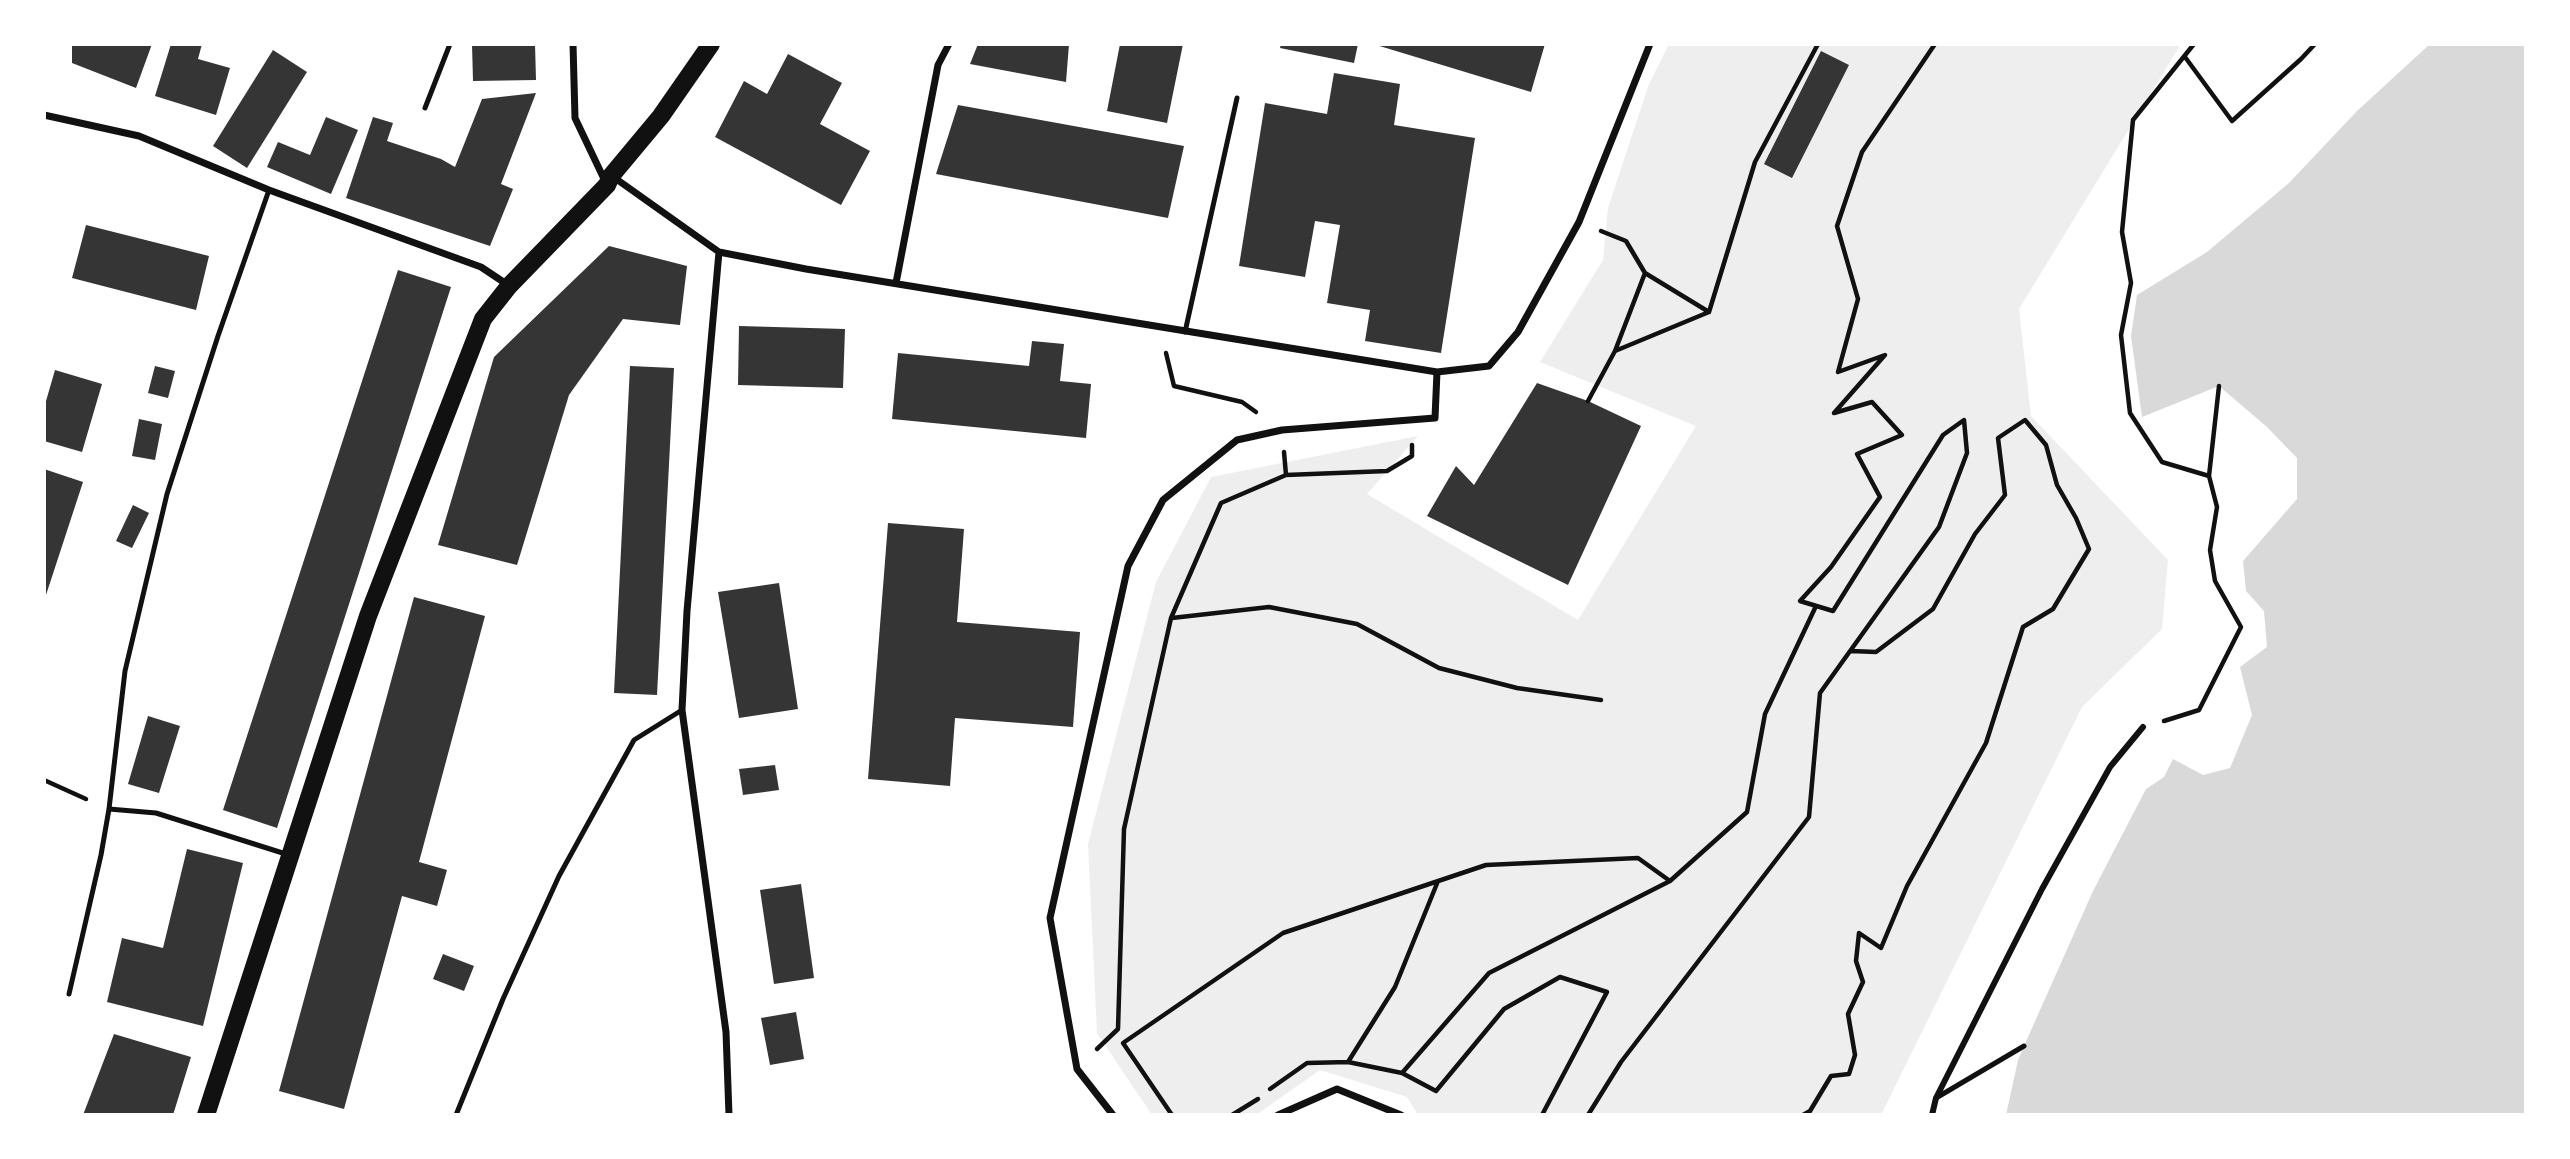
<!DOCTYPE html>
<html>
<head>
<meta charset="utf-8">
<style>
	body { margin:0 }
	#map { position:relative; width:2570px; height:1159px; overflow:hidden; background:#fff; font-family:"Exo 2",sans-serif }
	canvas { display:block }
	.frame { position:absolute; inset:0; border:46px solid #fff; pointer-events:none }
</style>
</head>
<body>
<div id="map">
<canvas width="2570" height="1159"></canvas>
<div class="frame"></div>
</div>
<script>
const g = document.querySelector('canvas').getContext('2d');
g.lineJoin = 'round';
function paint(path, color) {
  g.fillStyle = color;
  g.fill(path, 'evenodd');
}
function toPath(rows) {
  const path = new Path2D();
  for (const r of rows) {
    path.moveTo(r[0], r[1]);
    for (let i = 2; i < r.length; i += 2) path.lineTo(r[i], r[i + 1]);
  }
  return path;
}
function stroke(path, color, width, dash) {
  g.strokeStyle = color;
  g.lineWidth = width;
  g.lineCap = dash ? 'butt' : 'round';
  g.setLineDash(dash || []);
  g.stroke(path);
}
paint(toPath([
	[1669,44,2181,44,2019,309,2031,416,2168,560,2162,629,2082,707,1881,1115,1418,1115,1407,1097,1320,1070,1256,1115,1152,1115,1097,1033,1088,844,1156,582,1211,477,1418,436,1367,494,1578,620,1696,426,1540,362,1603,260,1608,208,1649,84]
]), '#eee');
paint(toPath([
	[2430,44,2526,44,2526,1115,2006,1115,2018,1060,2024,1046,2093,891,2146,789,2164,777,2173,759,2203,775,2230,768,2252,715,2240,667,2267,647,2264,611,2246,591,2243,561,2297,499,2297,458,2267,427,2219,386,2142,417,2131,336,2137,295,2207,252,2289,183,2357,111]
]), '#d9d9d9');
paint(toPath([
	[72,44,152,44,136,88,72,63],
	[171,44,202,44,198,59,230,68,216,115,155,96],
	[472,44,535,44,536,80,473,81],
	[978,44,1069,44,1066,82,970,64],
	[1120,44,1183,44,1167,123,1107,111],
	[1281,44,1358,44,1354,63,1280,48],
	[1373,44,1545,44,1531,92],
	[273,50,307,72,247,168,213,146],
	[1821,51,1849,65,1792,178,1764,164],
	[788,54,842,83,820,124,870,151,841,205,715,137,744,81,767,94],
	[1334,73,1400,84,1394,125,1475,138,1441,353,1365,341,1370,310,1327,303,1340,225,1315,221,1305,277,1239,266,1265,103,1327,114],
	[536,93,501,184,513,189,490,246,346,198,373,117,393,123,387,141,441,159,455,167,482,99],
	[958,105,1184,146,1168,218,936,174],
	[326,117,358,130,331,194,267,167,278,142,310,155],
	[86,225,209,256,196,310,72,278],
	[609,246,687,266,680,325,623,319,569,395,517,565,438,545,494,357],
	[398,270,451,287,277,828,223,810],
	[739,326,845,329,843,388,738,385],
	[1032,341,1064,344,1060,381,1091,384,1086,438,892,419,898,353,1029,366],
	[155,366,175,371,168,398,148,393],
	[630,366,674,368,657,695,614,693],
	[55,370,102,384,82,452,44,441,44,408],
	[1537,383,1588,401,1641,426,1568,585,1427,516,1456,466,1474,485],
	[139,419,162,424,155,460,132,456],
	[44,469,83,482,46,595,44,594],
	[133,505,149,513,132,548,116,541],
	[888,523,964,529,957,622,1080,632,1073,727,955,718,950,786,868,779],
	[779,583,798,709,739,718,718,592],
	[414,597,485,616,419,862,447,870,437,906,402,896,344,1109,279,1091],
	[148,716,180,726,159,793,128,784],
	[775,765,779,790,743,795,739,769],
	[187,849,243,863,203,1026,107,1002,122,938,163,948],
	[801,884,814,978,774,984,760,890],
	[443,954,474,966,464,991,433,979],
	[796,1012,804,1059,770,1065,761,1018],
	[114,1034,191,1057,173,1115,83,1115]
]), '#353535');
stroke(toPath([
	[2185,57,2232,121,2301,59,2315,44],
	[1601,231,1626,241,1645,273,1709,312,1755,162,1818,44],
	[1615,351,1709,312],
	[1166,353,1174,386,1242,402,1256,412],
	[1588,401,1615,351,1645,273],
	[1284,452,1286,475],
	[2209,476,2219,386],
	[1172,618,1269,607,1357,624,1439,668,1517,688,1601,700],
	[2164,721,2199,710,2241,627,2215,581,2210,550,2217,507,2209,476,2162,462,2130,413,2121,335,2131,283,2122,232,2133,120,2194,44],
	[44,780,86,799],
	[1438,881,1395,987,1348,1062,1402,1073,1489,973,1670,881,1747,812,1765,714,1816,606],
	[1097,1049,1118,1029,1124,829,1171,618,1221,503,1286,475,1387,471,1412,456,1412,445],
	[1402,1073,1436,1091,1504,1009,1560,977,1607,992,1542,1115],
	[1270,1089,1307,1063,1348,1062],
	[1172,1115,1123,1043,1283,933,1486,865,1638,858,1670,881],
	[1232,1115,1258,1099],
	[1588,1115,1621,1062,1809,817,1820,693,1939,527,1967,453,1964,420,1943,435,1833,611,1800,601,1831,567,1880,497,1857,454,1902,435,1872,402,1834,413,1885,355,1838,372,1858,299,1837,226,1862,152,1935,44],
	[1803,1115,1810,1111,1831,1076,1849,1074,1855,1055,1848,1014,1863,982,1856,961,1859,933,1881,948,1907,886,1986,743,2023,627,2053,609,2089,549,2076,518,2057,485,2046,445,2025,420,1998,438,2005,495,1975,534,1933,609,1876,652,1851,651]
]), '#111', 4.5);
stroke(toPath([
	[425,108,450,44],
	[1185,332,1237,98],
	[109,809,156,813,289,855],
	[69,994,101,855,109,809,125,671,167,494,218,336,269,190],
	[1936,1098,2024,1046],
	[456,1115,503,999,559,876,634,740,682,710]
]), '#111', 5);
stroke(toPath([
	[1932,1115,1936,1098,2042,889,2110,767,2143,727]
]), '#111', 6);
stroke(toPath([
	[573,44,575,118,605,181],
	[44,115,139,136,269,190,481,267,508,285],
	[612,176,719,252,806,269,1437,372,1489,366,1518,332,1579,222,1650,44],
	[719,252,687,611,682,710,726,1032,729,1115],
	[896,283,938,65,949,44],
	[1113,1115,1077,1069,1050,918,1128,566,1163,500,1237,440,1282,430,1435,418,1437,372],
	[1278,1115,1337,1089,1401,1115]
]), '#111', 7);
stroke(toPath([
	[206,1115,368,616,483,319,509,286,607,185,611,176,661,116,711,44]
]), '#111', 18);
</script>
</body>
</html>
